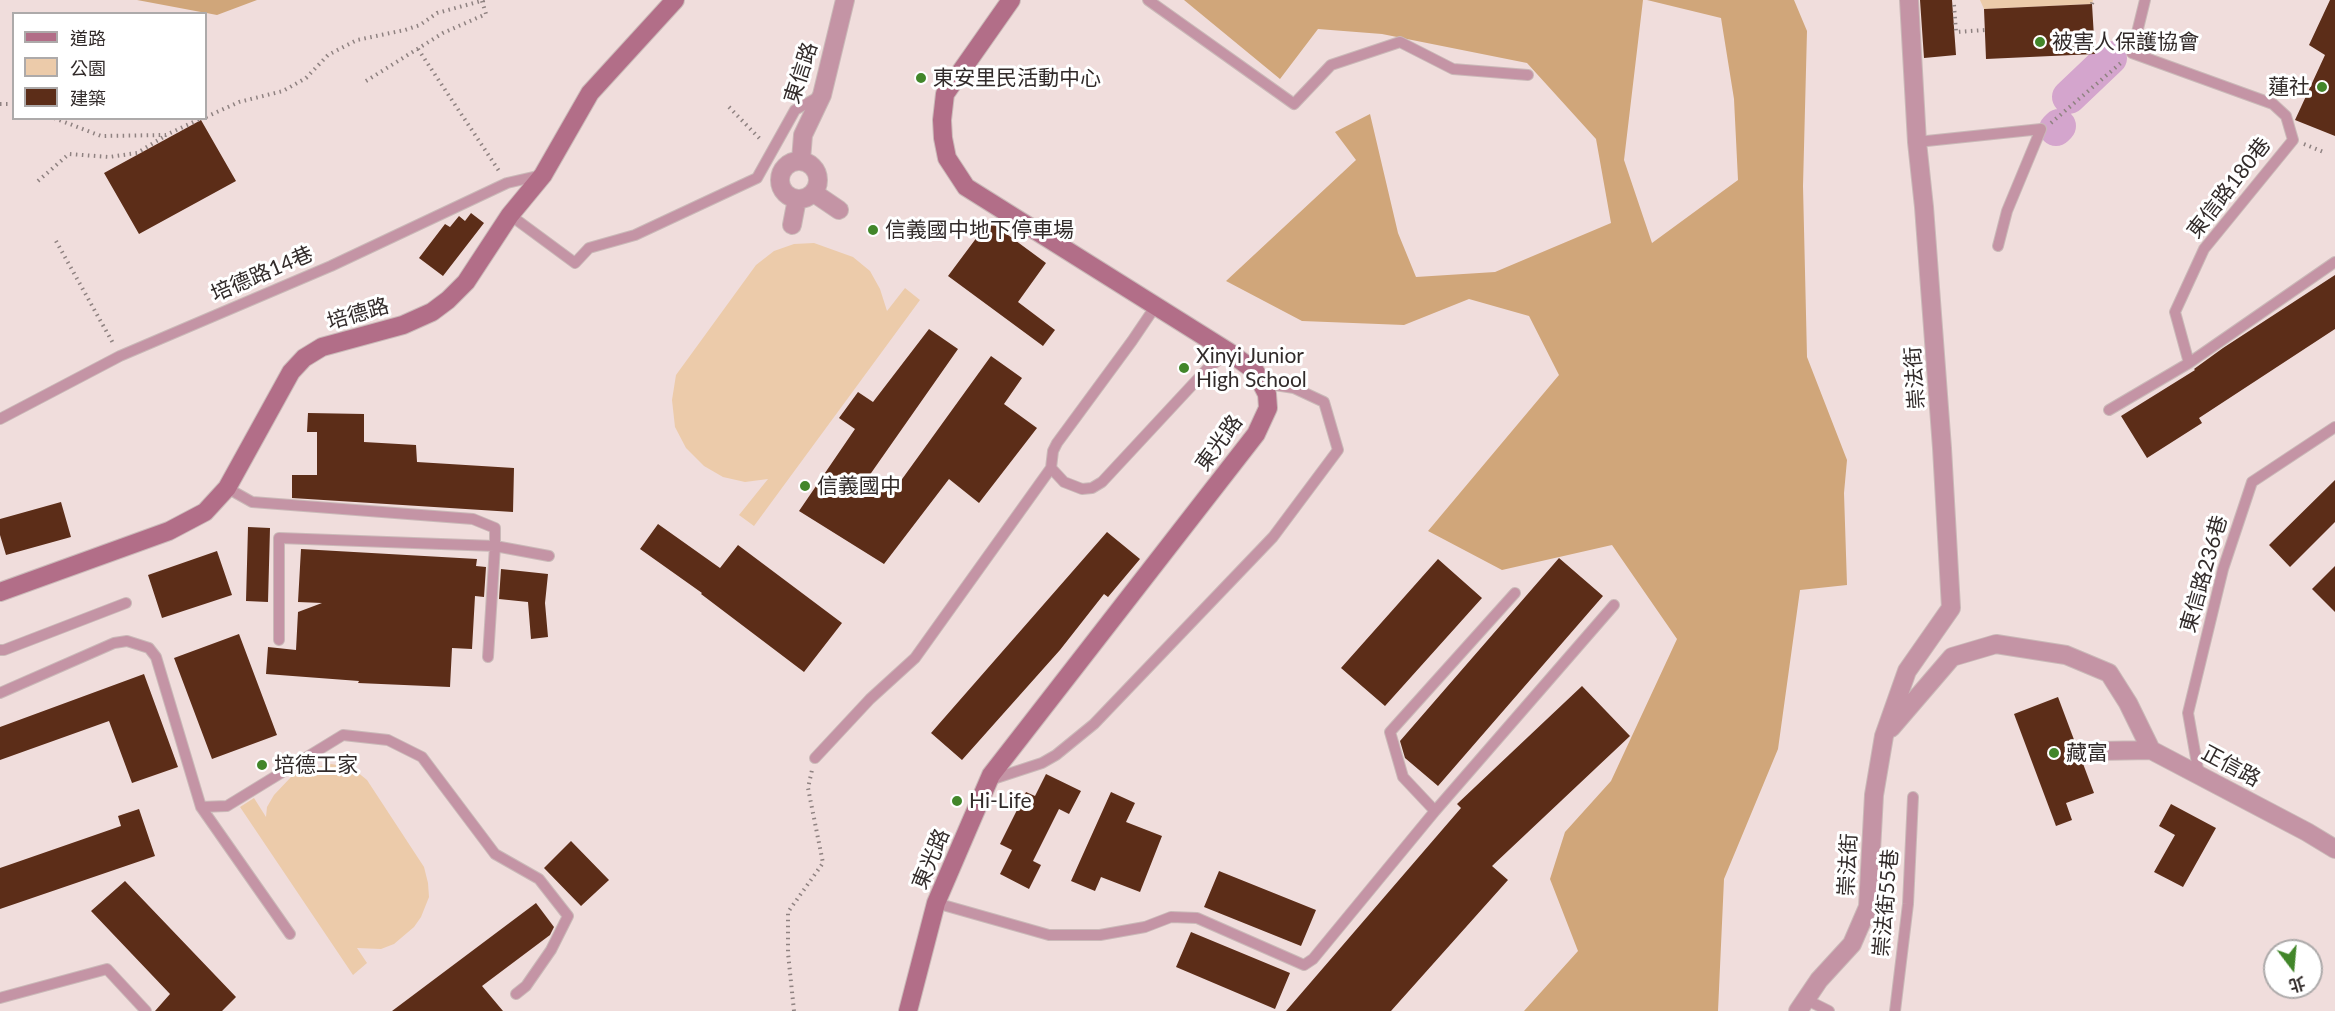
<!DOCTYPE html>
<html>
<head>
<meta charset="utf-8">
<style>
	body { margin:0 }
	#map { position:relative; width:2335px; height:1011px; overflow:hidden; background:#f0dddc; font-family:Lato,"Noto Sans TC",sans-serif }
	canvas { display:block }
	.legend { position:absolute; left:12px; top:12px; width:195px; height:108px; box-sizing:border-box; background:#fff; border:2px solid #adaaaa; margin:0; padding:8px 10px; list-style:none; font-size:18px; color:#322b2a }
	.legend li { display:flex; align-items:center; gap:12px; height:30px }
	.legend b { width:30px; border:2px solid #adaaaa }
	.north { position:absolute; left:2263px; top:939px; width:60px; height:60px; box-sizing:border-box; background:#fff; border:2px solid #adaaaa; border-radius:50%; rotate:164deg; font-size:16px; font-weight:700; line-height:24px; text-align:center; color:#322b2a }
	.north::after { content:''; display:block; margin:auto; width:21px; height:27px; background:#42862a; clip-path:polygon(50% 0,100% 100%,50% 72%,0 100%) }
</style>
</head>
<body>
<div id="map">
<canvas width="2335" height="1011"></canvas>
<ul class="legend">
<li><b style="height:8px;background:#b26e88"></b>道路</li>
<li><b style="height:16px;background:#eccbaa"></b>公園</li>
<li><b style="height:16px;background:#5c2d18"></b>建築</li>
</ul>
<div class="north">北</div>
</div>
<script>
const g = document.querySelector('canvas').getContext('2d');
g.lineJoin = 'round';
function paint(path, color) {
  g.fillStyle = color;
  g.fill(path, 'evenodd');
}
function toPath(rows) {
  const path = new Path2D();
  for (const r of rows) {
    if (r.length === 3) {
      path.moveTo(r[0] + r[2], r[1]);
      path.arc(r[0], r[1], r[2], 0, 2 * Math.PI);
      continue;
    }
    path.moveTo(r[0], r[1]);
    for (let i = 2; i < r.length; i += 2) path.lineTo(r[i], r[i + 1]);
  }
  return path;
}
function stroke(path, color, width, dash) {
  g.strokeStyle = color;
  g.lineWidth = width;
  g.lineCap = dash ? 'butt' : 'round';
  g.setLineDash(dash || []);
  g.stroke(path);
}
function drawText(font, color, halo, rows, align = 'center') {
  g.font = font + ' Lato,"Noto Sans TC",sans-serif';
  g.lineWidth = 6;
  g.setLineDash([]);
  g.textBaseline = 'middle';
  g.strokeStyle = halo;
  g.fillStyle = color;
  for (const [text, x, y, turn = 0] of rows) {
    g.save();
    g.translate(x, y);
    g.rotate((+turn || 0) * Math.PI / 180);
    g.textAlign = isNaN(turn) ? turn : align;
    if (halo) g.strokeText(text, 0, 0);
    g.fillText(text, 0, 0);
    g.restore();
  }
}
paint(toPath([
	[1980,0,2093,0,2092,4,1984,9],
	[814,243,853,257,870,271,880,289,887,311,905,288,920,300,754,526,739,515,768,479,745,482,723,477,704,466,686,448,675,427,672,400,676,375,756,265,774,251,794,244],
	[331,764,344,766,356,771,367,780,424,867,428,883,429,897,421,917,414,927,394,944,381,949,357,948,367,963,353,975,240,807,254,798,266,817,267,807,274,795,291,777,303,770]
]), '#eccbaa');
paint(toPath([
	[137,0,257,0,217,15],
	[1184,0,1643,0,1624,160,1652,243,1738,180,1734,99,1721,18,1647,0,1794,0,1807,31,1803,186,1807,357,1847,460,1844,493,1847,585,1800,590,1778,749,1724,879,1718,1011,1524,1011,1578,951,1550,879,1565,832,1611,781,1677,639,1612,545,1502,570,1428,531,1559,375,1529,316,1469,299,1404,325,1302,321,1226,281,1356,160,1335,132,1370,114,1398,233,1416,277,1495,272,1611,223,1596,139,1527,63,1382,34,1318,29,1280,79]
]), '#d0a67a');
stroke(toPath([
	[2069,97,2110,58],
	[2056,129,2059,126]
]), '#d4a5cd', 34);
paint(toPath([
	[1920,0,1952,0,1956,55,1924,58],
	[2330,0,2335,0,2335,136,2295,120,2325,55,2309,45],
	[2092,4,2095,54,1986,59,1984,9],
	[201,120,236,181,139,234,104,173],
	[471,213,484,223,443,276,419,258,445,224,450,227,459,216,465,221],
	[989,221,1046,263,1018,302,1055,330,1043,346,948,276],
	[2335,275,2335,329,2199,418,2202,423,2147,458,2121,416,2195,370,2194,369,2223,348],
	[929,329,958,349,869,476,892,493,991,356,1022,378,1004,404,1037,428,979,503,949,479,884,564,799,511,855,429,839,418,858,392,873,402],
	[308,413,364,414,364,442,416,445,417,462,514,468,513,512,292,498,292,475,317,475,317,432,307,432],
	[2335,480,2335,522,2290,567,2269,545],
	[61,502,71,537,6,555,0,535,0,519],
	[658,524,720,568,738,545,842,623,804,672,701,594,702,593,640,549],
	[248,527,270,528,268,602,246,601],
	[1107,532,1140,559,1108,597,1104,594,1060,650,962,760,931,733],
	[301,549,477,559,476,566,486,567,484,597,475,596,472,649,452,648,450,687,358,683,359,681,266,674,268,647,296,650,298,612,322,603,298,602],
	[217,551,232,595,162,618,148,575],
	[1559,558,1603,596,1438,786,1405,758,1400,741],
	[1438,559,1482,598,1385,706,1341,668],
	[2335,566,2335,612,2312,589],
	[501,569,548,574,545,603,548,637,531,639,528,602,499,599],
	[239,634,277,735,212,759,174,658],
	[144,674,178,767,132,783,109,721,0,760,0,727],
	[1582,686,1630,736,1492,866,1508,880,1391,1011,1286,1011,1461,808,1457,804],
	[2058,697,2094,793,2066,803,2072,820,2056,826,2014,714],
	[1046,774,1081,791,1069,814,1059,809,1033,861,1041,865,1029,889,1000,874,1012,850,1000,844,1026,792,1035,796],
	[1111,792,1135,803,1126,822,1162,836,1140,892,1101,877,1095,891,1071,881],
	[2171,804,2216,828,2183,887,2154,872,2175,835,2159,826],
	[139,809,155,856,0,909,0,868,121,826,118,816],
	[571,841,609,880,581,906,544,868],
	[1219,871,1316,910,1301,946,1204,907],
	[125,881,236,997,222,1011,155,1011,170,994,91,911],
	[536,903,554,927,550,935,482,986,503,1011,392,1011],
	[1191,932,1290,973,1275,1009,1176,967]
]), '#5c2d18');
const lane = toPath([
	[1148,0,1294,104,1331,65,1400,42,1453,69,1528,75],
	[2145,0,2132,53,2273,104,2286,116,2293,140,2204,249,2175,312,2189,363],
	[1917,142,2041,129,2007,211,1998,246],
	[510,215,575,263,589,248,635,235,757,178,795,110,820,96],
	[1155,307,1132,341,1057,443,1053,451,1051,468,1064,482,1082,489,1092,488,1102,482,1208,368,1229,352],
	[2109,410,2189,363,2335,262],
	[0,419,120,356,331,266,507,183,542,175],
	[227,488,252,502,473,519,495,528,495,546,279,538,279,640],
	[0,650,4,650,126,603],
	[488,657,495,546,549,556],
	[0,693,114,643,127,641,149,648,156,657,201,807,290,934],
	[815,758,870,699,915,658,1051,468],
	[2199,775,2188,713,2223,569,2252,482,2335,427],
	[990,780,1042,763,1056,755,1094,724,1273,537,1338,450,1324,402,1294,388,1262,383],
	[201,807,227,806,343,735,388,740,422,757,495,854,539,879,568,916,551,950,526,986,516,994],
	[1435,811,1403,777,1390,732,1515,593],
	[936,903,1049,935,1100,935,1145,927,1171,917,1197,918,1304,965,1313,959,1435,811,1614,605],
	[0,998,107,969,146,1011],
	[1805,999,1829,1011],
	[1895,1011,1908,904,1913,797]
]);
const street = toPath([
	[801,160,803,135,822,95,845,0],
	[799,180,19],
	[814,193,839,210],
	[792,225,797,199],
	[1891,728,1952,657,1996,644,2066,655,2109,673,2128,703,2151,750],
	[2098,751,2151,750,2307,832,2335,849],
	[1798,1011,1819,980,1852,944,1868,907,1874,795,1884,736,1907,671,1951,608,1942,448,1924,207,1917,142,1909,0]
]);
const secondary = toPath([
	[0,592,169,531,205,512,227,488,291,372,304,358,322,347,403,325,432,312,448,300,466,282,510,215,543,175,590,93,675,0],
	[908,1011,936,903,991,775,1256,434,1268,408,1267,394,1255,371,1229,352,966,187,947,158,943,138,942,120,945,94,1011,0]
]);
stroke(lane, '#cab9b8', 12);
stroke(street, '#cab9b8', 20);
stroke(secondary, '#cab9b8', 20);
stroke(toPath([
	[2092,4,2093,0],
	[1954,5,1956,32,1985,30],
	[418,49,499,171],
	[366,81,443,33,486,14,482,1],
	[0,104,14,104],
	[729,107,762,141],
	[206,117,239,102,283,91,306,78,328,55,357,40,405,30,420,25,437,13,485,0],
	[54,118,101,136,166,135,202,118],
	[2051,123,2122,62],
	[2304,144,2326,153],
	[38,181,69,154,109,157,137,153,165,136],
	[56,241,114,345],
	[794,1011,788,953,788,912,823,863,808,788,812,770]
]), '#8f8281', 4, [1.5, 4.5]);
stroke(lane, '#c494a5', 10);
stroke(street, '#c494a5', 18);
stroke(secondary, '#b26e88', 18);
for (const [x, y, r, color] of [
	[2040,42,6,"#42862a"],
	[921,78,6,"#42862a"],
	[2322,87,6,"#42862a"],
	[873,230,6,"#42862a"],
	[1184,368,6,"#42862a"],
	[805,486,6,"#42862a"],
	[2054,753,6,"#42862a"],
	[262,765,6,"#42862a"],
	[957,801,6,"#42862a"]
]) {
  const dot = new Path2D();
  dot.arc(x, y, r, 0, 2 * Math.PI);
  g.fillStyle = color;
  g.fill(dot);
  stroke(dot, '#fff', 2);
}
drawText('21px', '#322b2a', '#fff', [
	["被害人保護協會",2052,42],
	["東安里民活動中心",933,78],
	["蓮社",2310,87,"right"],
	["信義國中地下停車場",885,230],
	["Xinyi Junior",1196,356],
	["High School",1196,380],
	["信義國中",817,486],
	["藏富",2066,753],
	["培德工家",274,765],
	["Hi-Life",969,801]
], 'left');
drawText('21px', '#322b2a', '#fff', [
	["東信路",801,73,-72],
	["東信路180巷",2229,188,-52],
	["培德路14巷",262,274,-23],
	["培德路",358,314,-16],
	["崇法街",1915,378,-94],
	["東光路",1219,443,-54],
	["東信路236巷",2204,574,-74],
	["正信路",2231,766,28],
	["東光路",931,859,-67],
	["崇法街",1848,865,-87],
	["崇法街55巷",1886,903,-85]
]);
</script>
</body>
</html>
